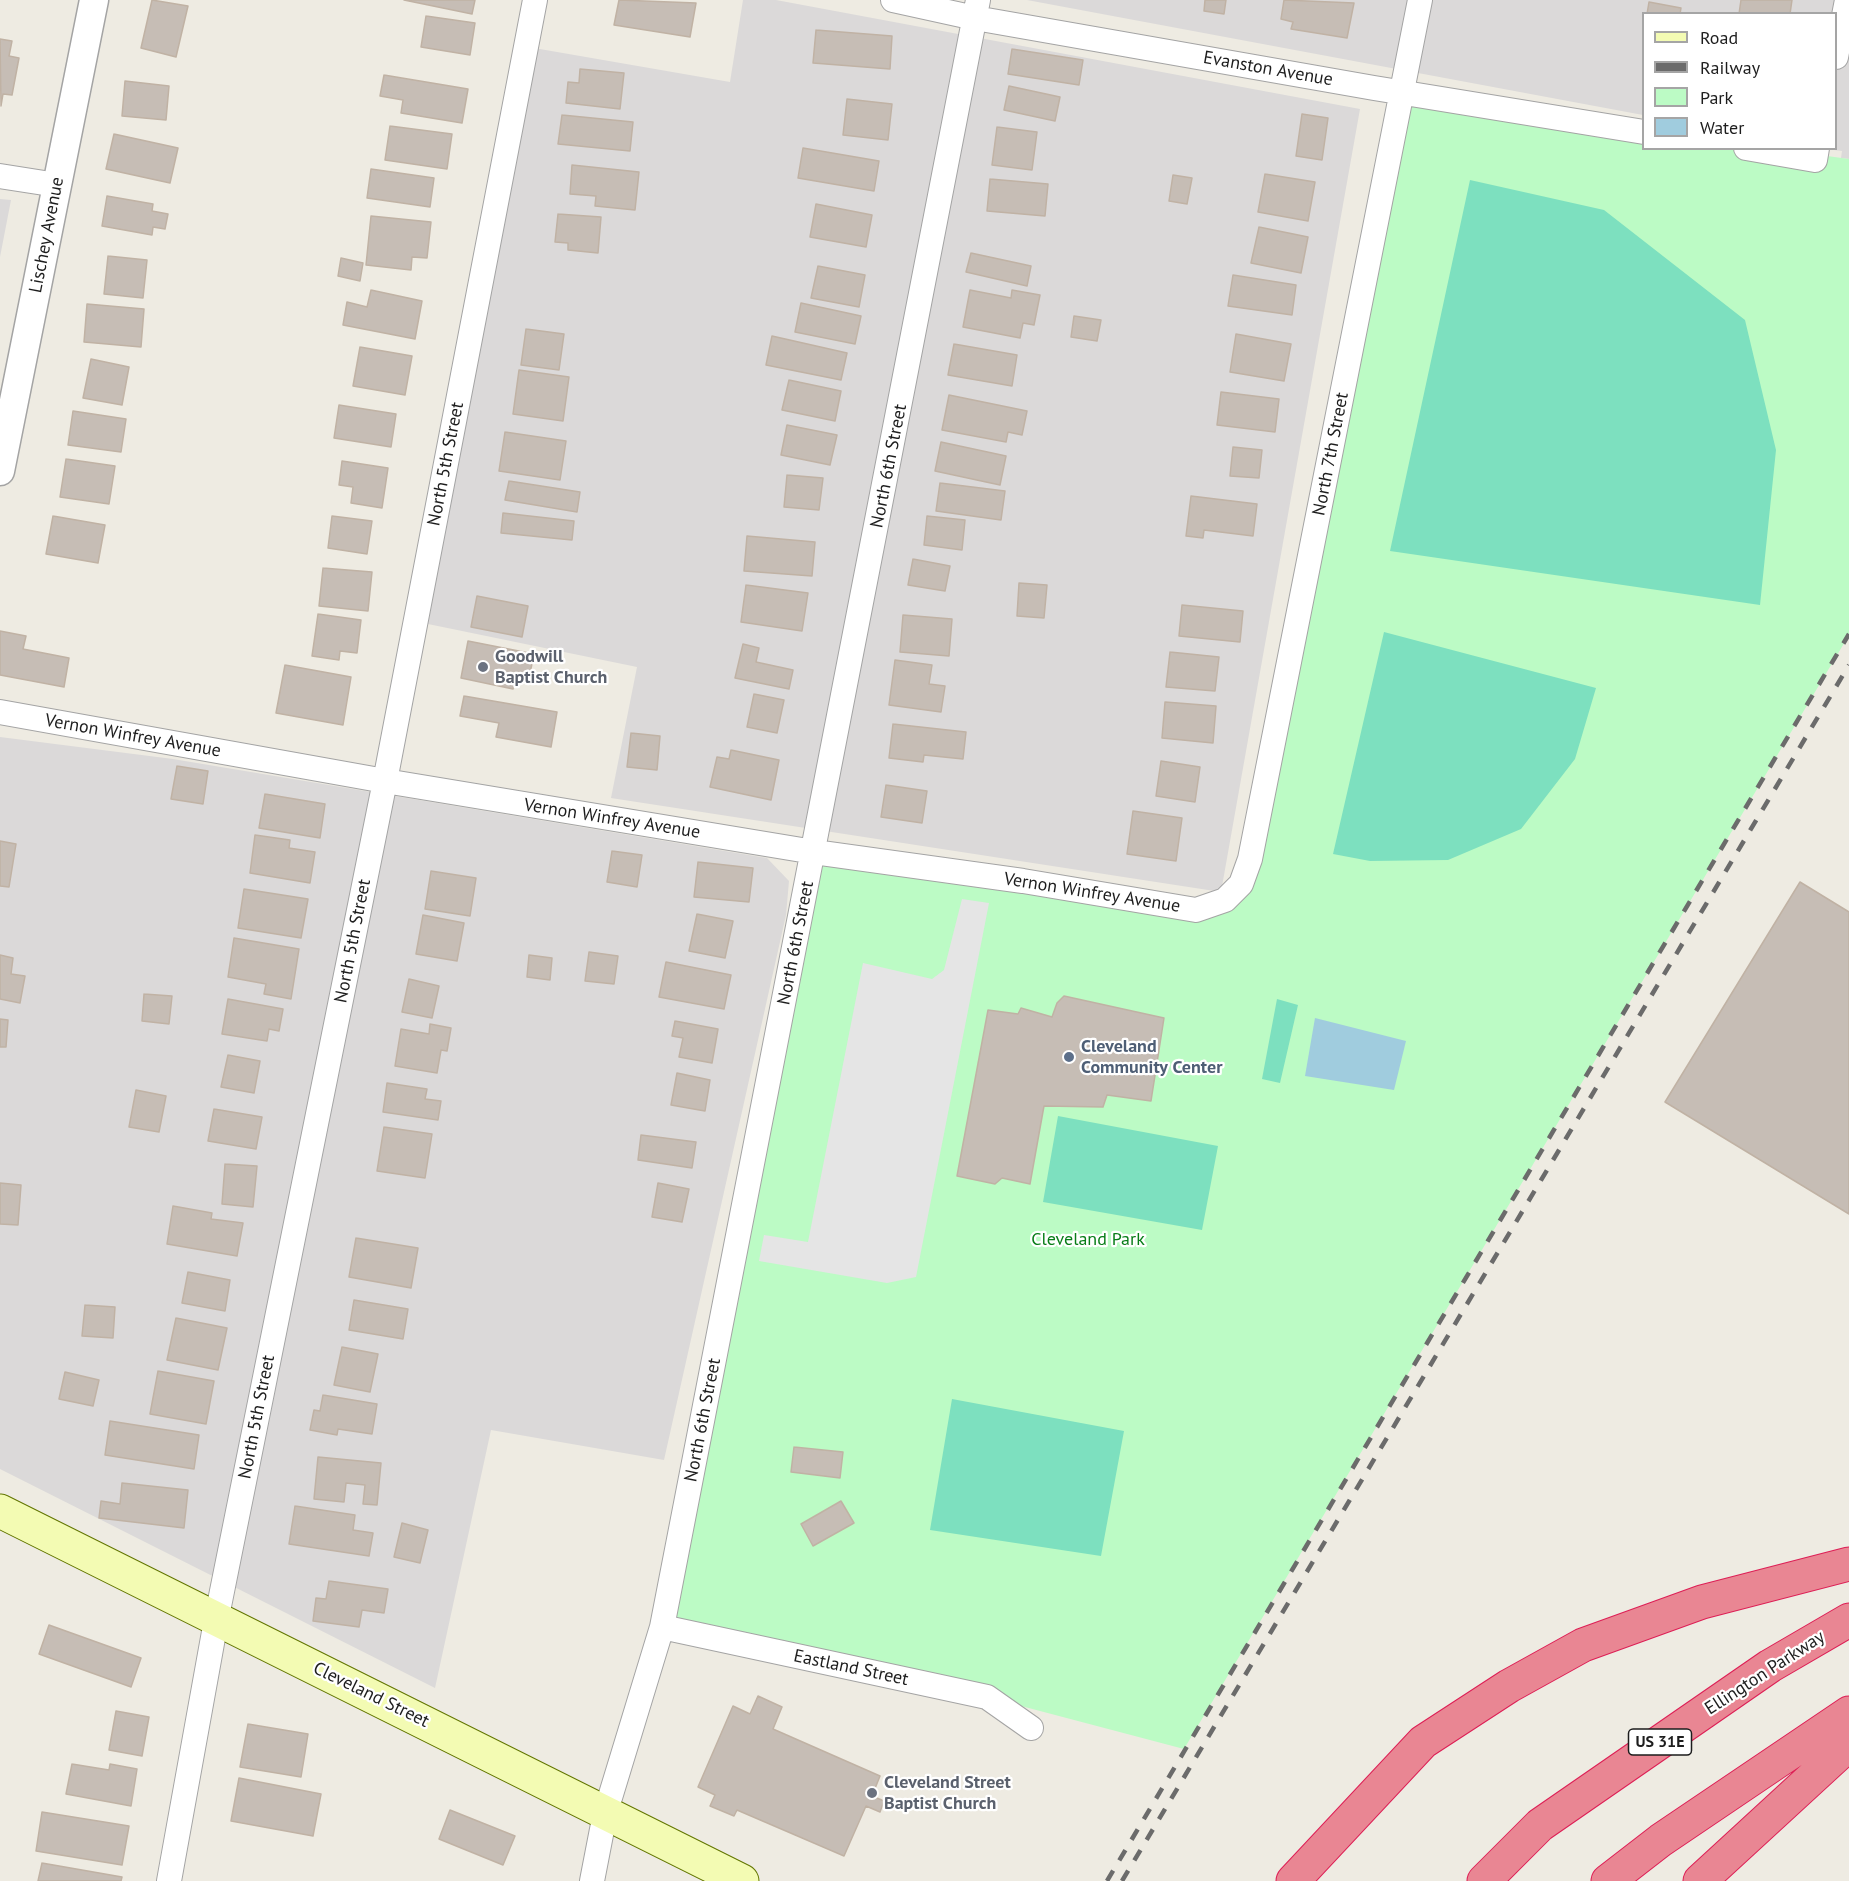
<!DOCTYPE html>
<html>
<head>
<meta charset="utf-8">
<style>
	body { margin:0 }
	#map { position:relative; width:1849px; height:1881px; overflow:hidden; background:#eeebe2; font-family:"PT Sans",sans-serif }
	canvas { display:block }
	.legend { position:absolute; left:1642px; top:12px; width:195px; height:138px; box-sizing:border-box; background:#fff; border:2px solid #a5a5a5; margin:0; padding:8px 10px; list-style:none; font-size:18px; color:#1d1d1d }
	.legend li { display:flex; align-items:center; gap:12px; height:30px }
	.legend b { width:30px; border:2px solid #a5a5a5 }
</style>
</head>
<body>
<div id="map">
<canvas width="1849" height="1881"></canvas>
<ul class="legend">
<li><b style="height:8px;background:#f3fbb3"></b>Road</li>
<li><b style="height:8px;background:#6b6b6b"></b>Railway</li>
<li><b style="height:16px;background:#bcfbc5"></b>Park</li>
<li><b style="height:16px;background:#a0ccde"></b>Water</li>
</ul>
</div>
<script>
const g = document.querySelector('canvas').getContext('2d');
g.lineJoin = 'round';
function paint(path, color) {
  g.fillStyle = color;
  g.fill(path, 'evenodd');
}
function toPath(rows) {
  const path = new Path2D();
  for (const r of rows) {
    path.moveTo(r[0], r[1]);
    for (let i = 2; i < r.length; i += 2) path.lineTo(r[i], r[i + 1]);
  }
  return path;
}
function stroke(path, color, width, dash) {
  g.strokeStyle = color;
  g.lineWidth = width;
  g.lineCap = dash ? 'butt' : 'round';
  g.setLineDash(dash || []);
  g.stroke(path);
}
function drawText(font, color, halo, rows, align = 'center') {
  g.font = font + ' "PT Sans",sans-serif';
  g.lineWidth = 4.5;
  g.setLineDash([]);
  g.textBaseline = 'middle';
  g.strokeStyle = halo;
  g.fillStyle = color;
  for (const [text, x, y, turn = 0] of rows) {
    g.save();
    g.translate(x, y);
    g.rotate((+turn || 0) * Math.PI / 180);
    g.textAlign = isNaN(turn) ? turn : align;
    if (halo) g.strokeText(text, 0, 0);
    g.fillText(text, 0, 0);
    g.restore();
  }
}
paint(toPath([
	[743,0,776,0,1360,109,1221,892,611,798,637,667,428,624,534,48,730,82],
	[1027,0,1849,0,1849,159,1841,158,1842,151,1826,149,1836,148,1836,14,1644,14,1643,115],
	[0,199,11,200,0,257],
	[0,737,173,759,767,858,789,881,786,915,664,1460,491,1430,435,1688,0,1469]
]), '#dbd9d9');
paint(toPath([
	[1403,93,1643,129,1644,148,1776,149,1849,159,1849,635,1184,1749,987,1697,662,1628,814,852,1196,910,1230,886,1250,859]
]), '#bcfbc5');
paint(toPath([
	[1470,180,1604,210,1745,320,1776,450,1760,605,1390,551],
	[1384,632,1596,688,1575,759,1521,829,1448,860,1370,861,1333,854],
	[1277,999,1298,1005,1280,1083,1262,1079],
	[1058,1116,1218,1146,1202,1230,1043,1202],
	[952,1399,1124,1431,1101,1556,930,1530]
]), '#7de0bf');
paint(toPath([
	[962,899,989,903,916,1277,887,1283,759,1261,764,1235,808,1242,863,963,932,979,944,970]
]), '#e5e5e5');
paint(toPath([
	[1315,1018,1406,1041,1394,1090,1305,1076]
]), '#a0ccde');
const building = toPath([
	[152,0,188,6,176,57,141,48,152,0],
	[404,0,475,0,472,14,404,0],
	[619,0,696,3,690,37,614,25,619,0],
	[1205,0,1226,0,1224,14,1204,11,1205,0],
	[1284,0,1354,3,1347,38,1291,29,1293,22,1281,19,1284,0],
	[1741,0,1792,0,1790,14,1739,14,1741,0],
	[1649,2,1681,8,1680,14,1647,14,1649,2],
	[426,16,475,23,470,55,421,47,426,16],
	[816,30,892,36,890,69,813,63,816,30],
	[0,39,12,41,9,56,19,58,12,95,3,94,1,106,0,39],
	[1012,49,1083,60,1079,85,1008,74,1012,49],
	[580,69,624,73,620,109,566,103,568,82,579,83,580,69],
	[384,75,468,89,462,123,401,113,403,100,380,96,384,75],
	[125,81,169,86,166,120,122,116,125,81],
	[1009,86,1060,97,1055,121,1004,110,1009,86],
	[847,99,892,104,888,140,843,135,847,99],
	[1302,114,1328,118,1322,160,1296,156,1302,114],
	[562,115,633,122,630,151,558,144,562,115],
	[390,126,452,134,447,169,385,160,390,126],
	[997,127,1037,132,1032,170,992,165,997,127],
	[114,134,178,148,170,183,106,169,114,134],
	[803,148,879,161,874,191,798,178,803,148],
	[572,165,639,172,635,210,595,206,596,196,570,194,572,165],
	[371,169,434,178,430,207,367,198,371,169],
	[1265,174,1315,182,1308,221,1258,212,1265,174],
	[1173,175,1192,178,1187,204,1169,201,1173,175],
	[990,179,1048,184,1045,216,987,211,990,179],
	[107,196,153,204,152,211,168,214,165,229,153,227,152,235,102,226,107,196],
	[816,204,872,215,866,247,810,237,816,204],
	[558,214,601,217,598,253,568,250,568,243,555,242,558,214],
	[371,216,431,222,427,258,412,257,411,270,366,265,371,216],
	[1259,227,1308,237,1301,273,1251,263,1259,227],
	[971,253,1031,266,1027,286,966,272,971,253],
	[108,256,147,260,143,298,104,294,108,256],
	[341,258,363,263,360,281,338,276,341,258],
	[818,266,865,275,859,307,811,298,818,266],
	[1233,275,1296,285,1292,315,1228,306,1233,275],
	[371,290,422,301,415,339,343,325,347,302,367,307,371,290],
	[970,290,1011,298,1012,290,1040,295,1034,325,1023,323,1020,338,963,327,970,290],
	[801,303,861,316,855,344,795,332,801,303],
	[87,304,144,309,141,347,84,342,87,304],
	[1074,316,1101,320,1097,341,1071,337,1074,316],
	[526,329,564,334,559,370,521,365,526,329],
	[1236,334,1291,344,1284,381,1230,372,1236,334],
	[772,336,847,353,841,380,766,365,772,336],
	[954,344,1017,355,1012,386,948,375,954,344],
	[360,347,412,356,405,395,353,386,360,347],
	[91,359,129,367,122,405,83,398,91,359],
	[519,370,569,377,563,421,513,414,519,370],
	[789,380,841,391,835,421,782,410,789,380],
	[1221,392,1279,399,1275,432,1217,425,1221,392],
	[949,395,1027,411,1022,435,1008,432,1006,442,942,430,949,395],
	[339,405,396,414,391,447,334,438,339,405],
	[73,411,126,419,121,452,68,445,73,411],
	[787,425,837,435,830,465,781,455,787,425],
	[505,432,566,441,560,480,499,471,505,432],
	[941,442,1006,456,1000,485,935,471,941,442],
	[1233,447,1262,450,1259,478,1230,476,1233,447],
	[66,459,115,466,109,504,60,497,66,459],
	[342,461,388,468,382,508,351,503,353,487,339,485,342,461],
	[787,475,823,478,819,510,784,507,787,475],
	[509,481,580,492,577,512,505,500,509,481],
	[940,483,1005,491,1001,520,936,511,940,483],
	[1191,496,1257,504,1253,536,1204,530,1203,538,1186,536,1191,496],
	[503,513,574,521,572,540,501,533,503,513],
	[53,516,105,525,98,563,46,554,53,516],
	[332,516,372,521,367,554,328,548,332,516],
	[927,516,965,520,962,550,924,545,927,516],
	[747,536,815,542,812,576,744,571,747,536],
	[913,559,950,566,945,591,908,585,913,559],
	[323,568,372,572,368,611,319,606,323,568],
	[1019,583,1047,585,1044,618,1017,616,1019,583],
	[746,585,808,593,802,631,741,622,746,585],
	[477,596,528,606,522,637,471,627,477,596],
	[1182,605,1243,611,1240,642,1179,636,1182,605],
	[318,614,361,620,357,653,340,651,339,660,312,656,318,614],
	[903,615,952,619,949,656,900,652,903,615],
	[0,631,26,636,23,649,69,658,64,687,0,675,0,631],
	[468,641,534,654,529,678,516,676,513,689,461,678,468,641],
	[743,644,759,648,756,662,793,670,789,689,735,678,743,644],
	[1170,652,1219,657,1215,691,1166,687,1170,652],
	[895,660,932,665,929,684,945,686,941,712,889,705,895,660],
	[285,665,351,677,343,725,276,713,285,665],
	[754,694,784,700,777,733,747,727,754,694],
	[464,696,557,712,551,747,496,737,499,723,460,716,464,696],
	[1165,702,1216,706,1213,743,1162,738,1165,702],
	[893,724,966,732,963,759,924,755,923,762,889,758,893,724],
	[631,733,660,736,657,770,627,767,631,733],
	[731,750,779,760,771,800,710,787,717,757,729,759,731,750],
	[1161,761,1200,767,1195,802,1156,796,1161,761],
	[177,766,208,771,203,804,171,799,177,766],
	[886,785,927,791,922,823,881,817,886,785],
	[265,794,325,804,320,838,259,828,265,794],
	[1133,811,1182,818,1176,861,1127,854,1133,811],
	[255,835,290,840,289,848,315,852,310,883,250,873,255,835],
	[0,841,16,844,9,887,0,886,0,841],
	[612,851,642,855,637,887,607,882,612,851],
	[698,862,753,868,749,902,694,897,698,862],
	[431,871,476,878,470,916,425,909,431,871],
	[1800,882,1849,912,1849,1214,1665,1102,1800,882],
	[244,889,308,899,301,938,238,928,244,889],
	[697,914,733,921,725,958,689,951,697,914],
	[423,915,464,923,457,961,416,954,423,915],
	[234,938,299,949,291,999,264,994,266,984,228,977,234,938],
	[589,952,618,956,614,984,585,981,589,952],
	[0,955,13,958,11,974,25,976,20,1003,0,999,0,955],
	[529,955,552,958,550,980,527,977,529,955],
	[666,962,731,975,724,1009,659,997,666,962],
	[409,979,439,986,432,1018,402,1012,409,979],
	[144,994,172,996,169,1024,142,1021,144,994],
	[1064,996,1164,1018,1151,1101,1107,1095,1103,1107,1044,1106,1030,1184,1002,1178,995,1184,957,1176,988,1010,1018,1014,1021,1008,1052,1017,1057,1003,1064,996],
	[228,999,283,1009,279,1031,269,1029,267,1041,222,1034,228,999],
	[0,1019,8,1020,6,1047,0,1047,0,1019],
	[675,1021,718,1029,712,1063,679,1057,683,1038,672,1036,675,1021],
	[430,1024,451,1028,447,1051,441,1050,437,1073,395,1066,401,1029,429,1034,430,1024],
	[228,1055,260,1061,254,1093,221,1087,228,1055],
	[677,1073,710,1080,705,1111,671,1105,677,1073],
	[387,1083,427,1089,425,1099,441,1101,438,1120,383,1112,387,1083],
	[136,1090,166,1096,159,1132,129,1127,136,1090],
	[214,1109,262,1117,256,1149,208,1141,214,1109],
	[384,1127,432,1134,425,1178,377,1171,384,1127],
	[641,1135,696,1142,692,1168,638,1160,641,1135],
	[225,1164,257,1166,253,1207,222,1204,225,1164],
	[0,1183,21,1185,18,1225,0,1224,0,1183],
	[658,1183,689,1189,682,1222,652,1217,658,1183],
	[173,1206,212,1213,211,1219,243,1223,237,1256,167,1244,173,1206],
	[356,1238,418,1248,411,1288,349,1277,356,1238],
	[188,1272,230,1280,225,1311,182,1303,188,1272],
	[354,1300,408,1309,403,1339,349,1330,354,1300],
	[85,1305,115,1307,113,1338,82,1336,85,1305],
	[176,1318,227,1328,218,1370,167,1360,176,1318],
	[342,1347,378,1354,370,1392,334,1385,342,1347],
	[158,1371,214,1381,206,1424,150,1414,158,1371],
	[65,1372,99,1380,93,1406,59,1399,65,1372],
	[323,1395,377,1404,372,1434,338,1429,337,1435,310,1430,314,1410,320,1411,323,1395],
	[110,1421,199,1435,194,1469,105,1455,110,1421],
	[794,1447,843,1452,840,1478,791,1472,794,1447],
	[318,1457,381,1463,377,1505,363,1504,365,1485,346,1483,344,1502,314,1499,318,1457],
	[122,1483,188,1490,184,1528,99,1518,101,1501,120,1504,122,1483],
	[841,1501,854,1523,813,1546,801,1524,841,1501],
	[295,1506,355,1515,353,1530,373,1533,369,1556,289,1544,295,1506],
	[402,1523,428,1530,420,1563,394,1557,402,1523],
	[329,1581,388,1589,384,1613,362,1610,359,1627,313,1621,316,1598,326,1599,329,1581],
	[49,1625,141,1658,131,1687,39,1654,49,1625],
	[758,1696,782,1707,773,1729,880,1776,872,1796,884,1801,880,1812,866,1806,844,1856,737,1810,734,1816,710,1806,715,1795,698,1787,733,1706,750,1714,758,1696],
	[116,1711,149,1717,142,1756,109,1750,116,1711],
	[248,1724,308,1734,301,1777,240,1767,248,1724],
	[72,1764,109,1770,110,1764,137,1769,131,1806,66,1794,72,1764],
	[239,1778,321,1794,313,1836,231,1821,239,1778],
	[450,1810,515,1836,503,1865,439,1839,450,1810],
	[42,1812,129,1826,122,1865,36,1851,42,1812],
	[42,1863,122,1877,121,1881,38,1881,42,1863]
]);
paint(building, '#c6bdb5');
stroke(building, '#c0b2a4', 1.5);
const minor = toPath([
	[893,0,975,18,1374,88,1644,132],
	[1836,57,1847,0],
	[1746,148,1815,160,1817,148],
	[0,176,57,185],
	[0,712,385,781,814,852,1023,881,1196,910,1225,900,1241,884,1250,859,1420,0],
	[662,1627,987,1697,1031,1728],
	[169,1881,216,1621,385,781,535,0],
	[592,1881,605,1814,662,1627,978,0]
]);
const tertiary = toPath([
	[0,471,94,0]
]);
const secondary = toPath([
	[0,1511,742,1881]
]);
const motorway = toPath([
	[1293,1881,1423,1742,1509,1686,1583,1645,1702,1602,1849,1564],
	[1484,1881,1540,1825,1770,1666,1849,1620],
	[1608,1881,1661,1840,1849,1713],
	[1700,1881,1849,1744]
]);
stroke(minor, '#a4a4a4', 26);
stroke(tertiary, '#a4a4a4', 31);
stroke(secondary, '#637602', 35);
stroke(motorway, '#dd1e55', 35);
stroke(minor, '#fff', 24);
stroke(tertiary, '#fff', 28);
stroke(secondary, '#f3fbb3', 33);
stroke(motorway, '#e98693', 33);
stroke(toPath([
	[1107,1881,1849,634],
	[1122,1881,1849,665]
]), '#6b6b6b', 4.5, [12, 12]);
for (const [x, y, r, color] of [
	[483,667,6,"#6b7280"],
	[1069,1057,6,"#5c6f8a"],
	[872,1793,6,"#6b7280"]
]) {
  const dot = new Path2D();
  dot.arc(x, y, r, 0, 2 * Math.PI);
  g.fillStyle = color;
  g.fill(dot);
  stroke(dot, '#fff', 2);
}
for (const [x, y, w] of [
	[1660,1742,63]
]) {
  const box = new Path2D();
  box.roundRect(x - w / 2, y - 13, w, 26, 4.5);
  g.fillStyle = '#fff';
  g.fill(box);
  stroke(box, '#1d1d1d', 1.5);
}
drawText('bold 16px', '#1d1d1d', null, [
	["US 31E",1660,1742]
]);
drawText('18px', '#1d1d1d', '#fff', [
	["Evanston Avenue",1268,69,10],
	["Lischey Avenue",47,235,-79],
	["North 7th Street",1331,454,-79],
	["North 5th Street",446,464,-79],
	["North 6th Street",889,466,-79],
	["Vernon Winfrey Avenue",133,736,10],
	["Vernon Winfrey Avenue",612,819,9],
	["Vernon Winfrey Avenue",1092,893,9],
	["North 5th Street",353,941,-79],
	["North 6th Street",796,943,-79],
	["North 5th Street",257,1417,-79],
	["North 6th Street",703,1420,-79],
	["Eastland Street",851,1668,12],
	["Ellington Parkway",1765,1673,-33],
	["Cleveland Street",371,1695,26]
]);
drawText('bold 18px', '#5b616d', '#fff', [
	["Goodwill",495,657],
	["Baptist Church",495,678],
	["Cleveland Street",884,1783],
	["Baptist Church",884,1804]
], 'left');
drawText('bold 18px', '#4e5e75', '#fff', [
	["Cleveland",1081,1047],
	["Community Center",1081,1068]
], 'left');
drawText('18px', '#087d18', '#fff', [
	["Cleveland Park",1088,1240]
]);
</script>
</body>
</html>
